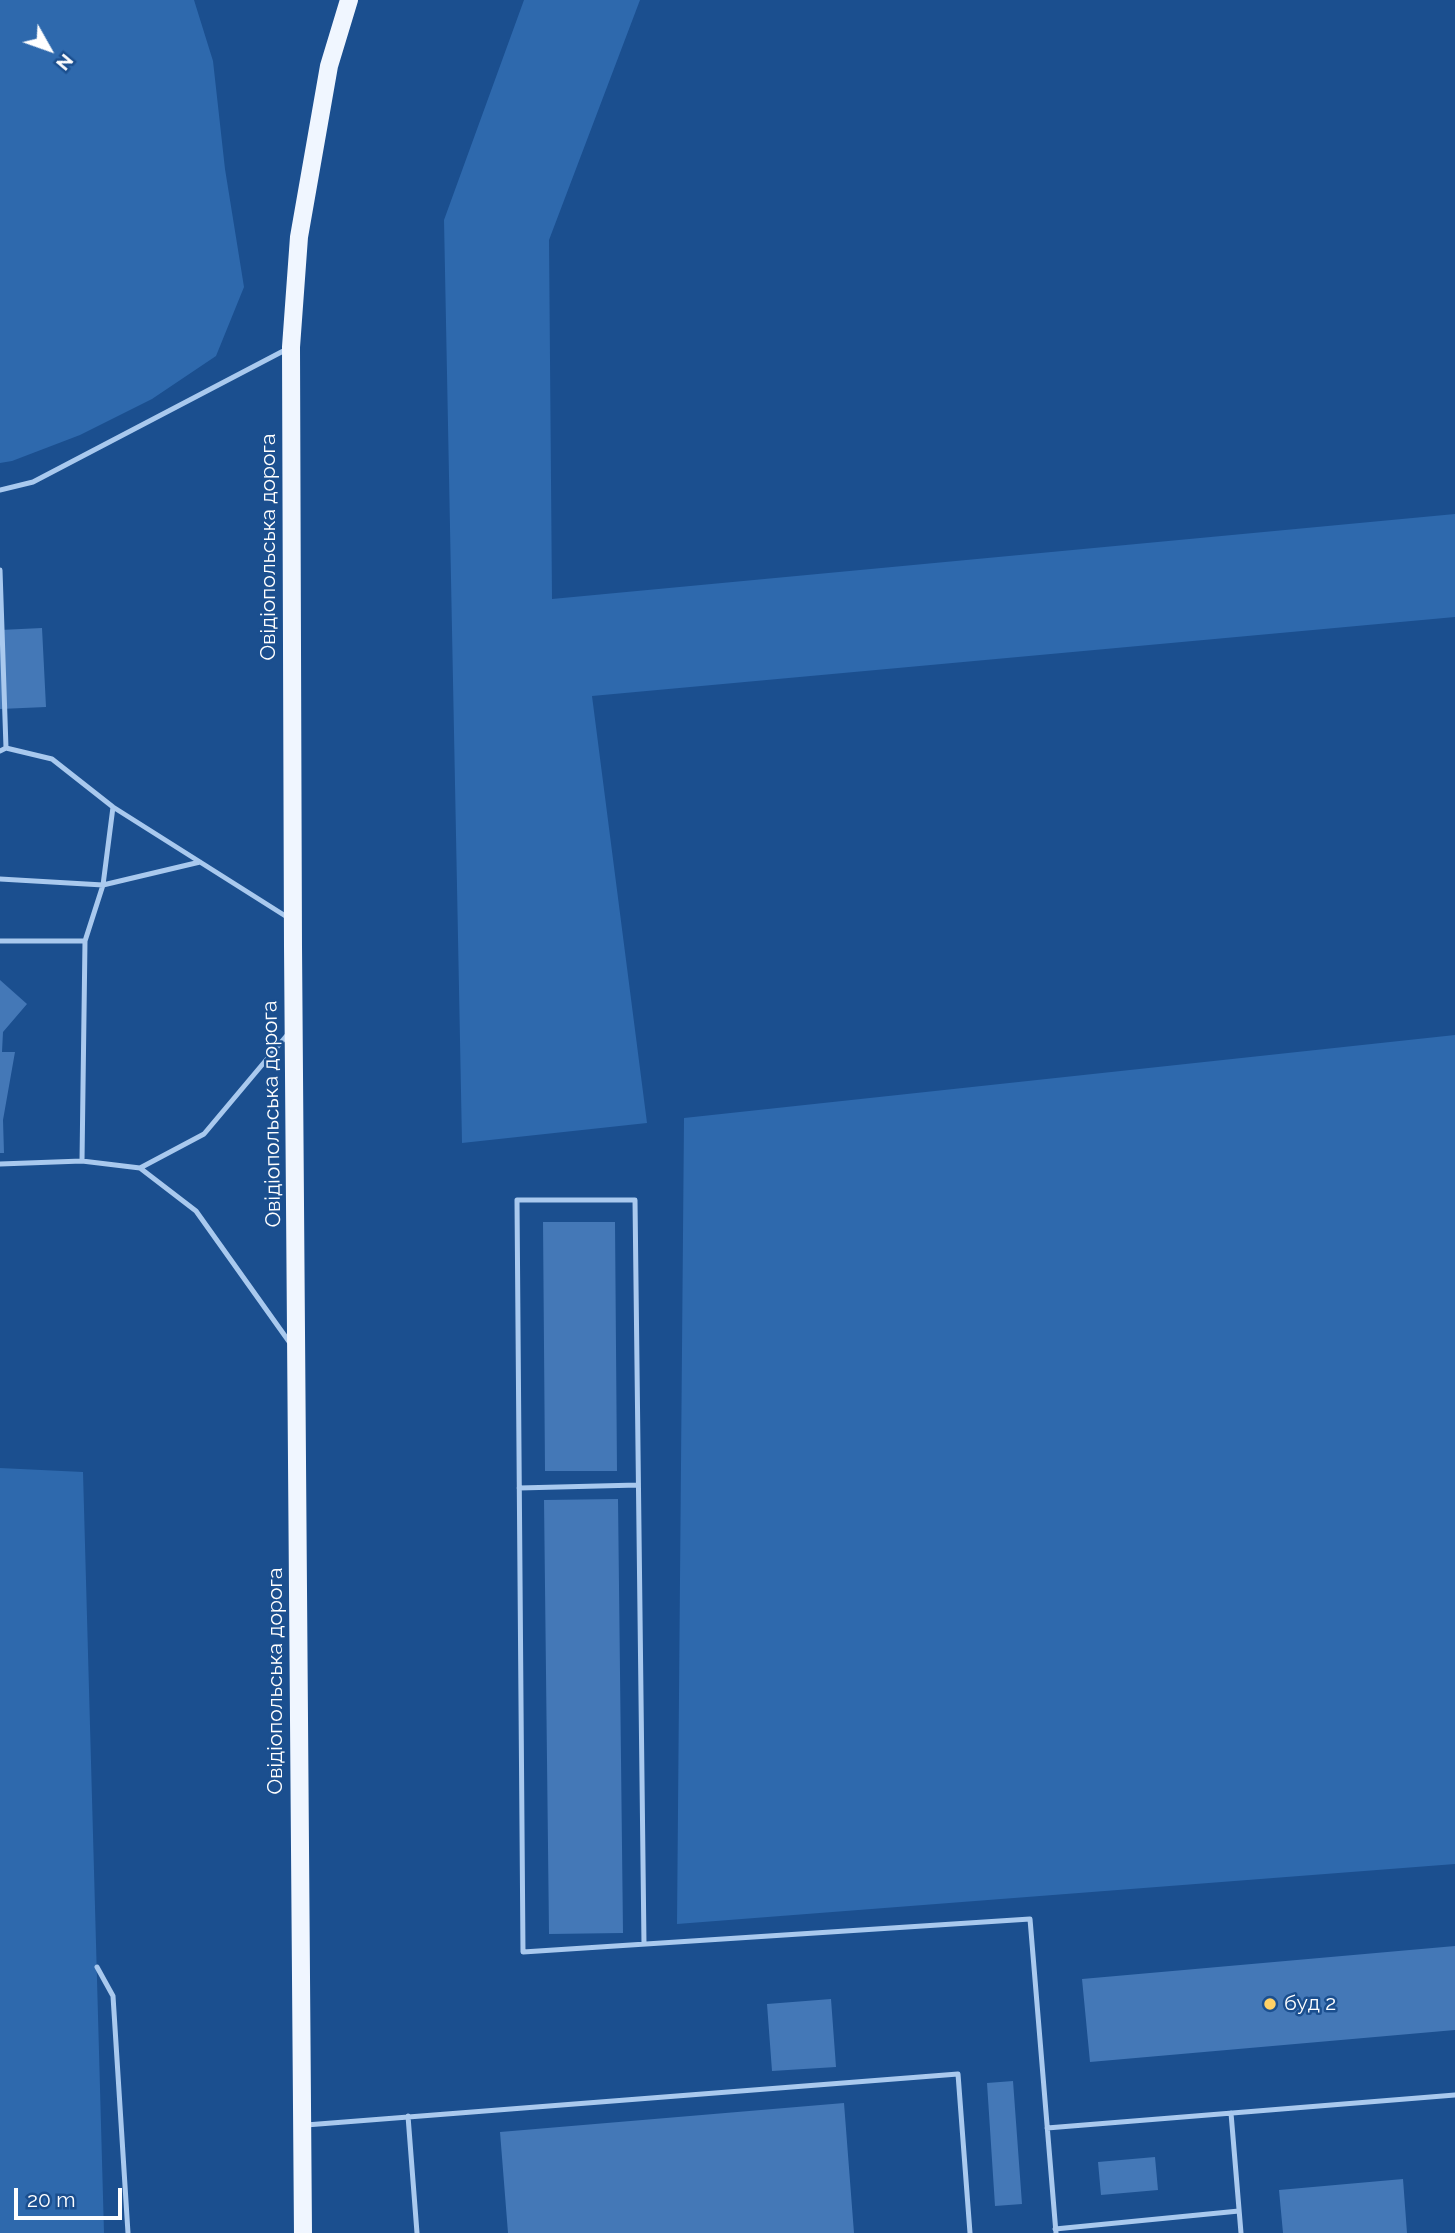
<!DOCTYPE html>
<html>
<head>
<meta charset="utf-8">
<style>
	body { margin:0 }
	#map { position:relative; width:1455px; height:2233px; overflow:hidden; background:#1b4f8f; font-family:Raleway,sans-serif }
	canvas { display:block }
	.north { position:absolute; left:14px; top:14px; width:70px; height:70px; -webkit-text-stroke:5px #1b4f8f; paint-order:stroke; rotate:130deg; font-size:19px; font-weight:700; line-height:28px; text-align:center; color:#fff }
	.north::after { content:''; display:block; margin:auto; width:24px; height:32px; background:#fff; clip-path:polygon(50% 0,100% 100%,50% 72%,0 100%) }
	.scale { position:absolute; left:14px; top:2188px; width:108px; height:32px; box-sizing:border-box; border:4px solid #fff; border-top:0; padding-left:9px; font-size:21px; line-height:24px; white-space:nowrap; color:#fff; -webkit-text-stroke:5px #1b4f8f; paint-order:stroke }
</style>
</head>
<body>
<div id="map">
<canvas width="1455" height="2233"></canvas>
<div class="north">N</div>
<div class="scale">20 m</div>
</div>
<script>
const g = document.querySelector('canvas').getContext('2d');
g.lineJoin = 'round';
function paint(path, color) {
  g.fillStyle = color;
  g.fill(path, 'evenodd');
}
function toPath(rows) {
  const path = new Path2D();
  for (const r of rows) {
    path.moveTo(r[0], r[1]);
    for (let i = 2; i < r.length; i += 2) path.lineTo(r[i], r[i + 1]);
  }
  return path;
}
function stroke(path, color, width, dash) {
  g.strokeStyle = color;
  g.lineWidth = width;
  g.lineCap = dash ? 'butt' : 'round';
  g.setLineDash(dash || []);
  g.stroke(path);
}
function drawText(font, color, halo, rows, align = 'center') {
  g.font = font + ' Raleway,sans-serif';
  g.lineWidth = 5;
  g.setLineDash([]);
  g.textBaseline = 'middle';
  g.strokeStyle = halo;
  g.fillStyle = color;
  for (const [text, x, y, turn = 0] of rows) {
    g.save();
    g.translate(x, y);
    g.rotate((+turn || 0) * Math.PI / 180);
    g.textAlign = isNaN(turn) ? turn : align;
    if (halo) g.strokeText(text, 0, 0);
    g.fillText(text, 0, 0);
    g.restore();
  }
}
paint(toPath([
	[0,0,194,0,213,61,225,169,244,287,216,356,152,399,80,435,12,461,0,463],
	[524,0,640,0,549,240,552,599,1455,514,1455,617,592,696,647,1123,462,1143,444,220],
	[1455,1035,1455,1864,677,1924,684,1118],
	[0,1468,83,1472,104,2233,0,2233]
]), '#2e69ad');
paint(toPath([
	[42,628,46,707,0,709,0,630],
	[0,980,27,1004,3,1032,2,1052,15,1052,3,1120,4,1153,0,1153],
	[543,1222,615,1222,617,1471,545,1471],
	[618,1499,623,1933,549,1934,544,1500],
	[1455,1946,1455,2030,1090,2062,1082,1979],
	[831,1999,836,2067,772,2071,767,2004],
	[1013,2081,1022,2204,995,2206,987,2083],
	[844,2103,854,2233,508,2233,500,2132],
	[1155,2157,1158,2190,1101,2195,1098,2162],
	[1403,2179,1407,2233,1283,2233,1279,2190]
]), '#4478b7');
stroke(toPath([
	[0,490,33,482,289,348],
	[0,570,6,748],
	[0,751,6,748,52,759,113,807,287,917],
	[113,807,103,885,85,941,82,1161,140,1168,196,1211,290,1343],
	[0,879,103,885,200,862],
	[0,941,85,941],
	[0,1164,82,1161],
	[140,1168,204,1134,288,1034],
	[519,1488,638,1485],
	[644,1944,635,1200,517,1200,523,1952,1030,1919,1056,2233],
	[97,1967,113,1996,128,2233],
	[1231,2113,1241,2233],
	[408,2116,417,2233],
	[306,2125,958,2074,970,2233],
	[1047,2128,1455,2095],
	[1055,2229,1239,2211]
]), '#a9c9ee', 5);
stroke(toPath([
	[303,2233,293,946,291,347,299,237,329,66,349,0]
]), '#f0f6ff', 18);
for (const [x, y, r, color] of [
	[1270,2004,7,"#ffd166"]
]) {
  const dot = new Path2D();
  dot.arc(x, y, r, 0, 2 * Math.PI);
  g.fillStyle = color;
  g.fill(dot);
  stroke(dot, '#1b4f8f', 2.5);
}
drawText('21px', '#fff', '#1b4f8f', [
	["Овідіопольська дорога",269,547,-90],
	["Овідіопольська дорога",272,1114,-91],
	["Овідіопольська дорога",276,1681,-90]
]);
drawText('21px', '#fff', '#1b4f8f', [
	["буд 2",1284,2004]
], 'left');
</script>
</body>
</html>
